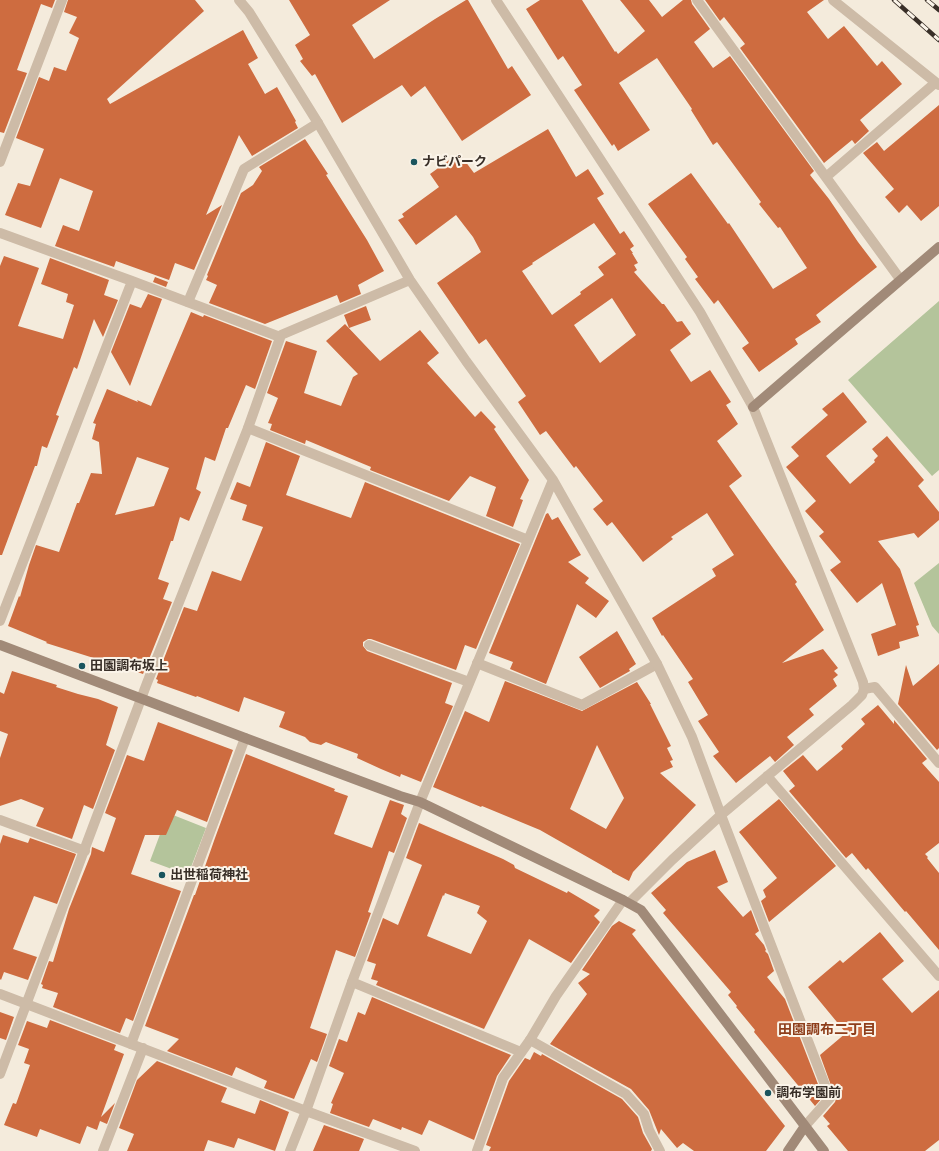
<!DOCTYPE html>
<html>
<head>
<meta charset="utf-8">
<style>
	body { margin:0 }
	canvas { display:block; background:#f4ebdc }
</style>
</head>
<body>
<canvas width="939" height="1151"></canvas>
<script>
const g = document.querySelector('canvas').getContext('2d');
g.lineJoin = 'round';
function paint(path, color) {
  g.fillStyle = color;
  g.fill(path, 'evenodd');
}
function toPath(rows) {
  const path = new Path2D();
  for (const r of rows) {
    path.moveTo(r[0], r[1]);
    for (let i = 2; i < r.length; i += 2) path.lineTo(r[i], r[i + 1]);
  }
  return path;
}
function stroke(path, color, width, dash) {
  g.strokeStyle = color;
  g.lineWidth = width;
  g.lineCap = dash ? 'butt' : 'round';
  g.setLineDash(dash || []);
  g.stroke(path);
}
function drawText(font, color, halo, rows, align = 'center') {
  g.font = font + ' "Asap Condensed","Noto Sans JP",sans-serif';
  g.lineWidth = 4;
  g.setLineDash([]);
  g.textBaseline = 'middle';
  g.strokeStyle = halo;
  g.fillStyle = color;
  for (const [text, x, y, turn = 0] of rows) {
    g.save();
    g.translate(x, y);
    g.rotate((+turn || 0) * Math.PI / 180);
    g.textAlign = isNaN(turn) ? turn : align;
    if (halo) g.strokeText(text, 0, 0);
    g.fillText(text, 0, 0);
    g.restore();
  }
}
paint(toPath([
	[939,301,939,470,932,476,848,380],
	[939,563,939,634,932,626,914,583],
	[168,813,206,828,188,875,150,861]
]), '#b4c49b');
paint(toPath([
	[0,0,55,0,52,8,41,4,17,70,27,73,4,133,0,132],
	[68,0,195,0,204,11,107,99,110,104,243,30,258,58,248,64,265,94,277,87,296,121,295,122,298,128,252,156,239,135,206,215,222,205,194,270,175,263,169,280,116,261,114,267,55,246,63,225,79,231,93,191,60,178,41,228,5,215,18,183,30,186,44,149,16,138,39,77,49,81,54,67,66,71,79,38,69,33,77,17,64,12],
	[289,0,390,0,352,25,374,59,435,19,466,0,468,0,508,69,512,66,531,95,462,141,425,86,411,97,402,85,342,123,315,74,312,76,300,61,303,59,295,45,310,35],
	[540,0,582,0,615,52,616,51,618,54,645,31,620,0,649,0,662,17,683,0,691,0,692,4,710,29,694,42,713,68,730,56,814,171,810,175,829,199,858,242,877,267,816,315,821,322,795,339,798,344,759,372,742,348,749,343,718,300,714,304,695,279,698,277,685,259,687,257,648,204,691,173,728,224,729,223,773,289,807,268,780,227,778,228,759,204,761,202,717,142,713,145,691,110,692,109,657,58,619,83,650,130,618,151,614,144,612,146,574,90,582,85,563,56,558,60,526,9],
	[705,0,824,0,807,12,828,39,844,26,877,66,882,61,902,84,860,120,869,131,855,144,852,140,824,163,740,48,745,44,724,17,720,21],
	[939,105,939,206,921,221,907,205,899,213,885,197,894,189,863,153,877,142,884,151],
	[548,129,576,177,588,169,604,194,597,198,620,234,624,231,634,246,630,249,633,253,632,253,638,263,634,265,637,270,634,272,662,304,664,304,677,322,682,321,691,334,670,350,691,382,710,370,731,402,726,405,738,424,717,441,742,476,729,486,797,582,795,584,824,630,782,663,823,649,838,668,834,671,838,675,833,679,837,686,809,709,814,715,787,737,794,745,775,762,770,756,736,783,713,756,719,752,698,721,708,715,688,682,693,679,663,635,662,636,652,618,716,576,712,569,734,555,707,513,671,537,673,539,643,562,612,522,607,526,593,509,603,501,576,466,574,468,546,431,540,435,518,402,526,396,486,339,479,344,437,283,481,252,473,237,456,215,416,245,398,220,404,217,402,214,439,187,430,174,459,153,474,173],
	[594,223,616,254,598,267,604,275,580,292,581,294,552,315,522,271,533,264,532,263],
	[612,298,636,335,600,363,574,325],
	[305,139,328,174,326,175,367,240,384,271,358,285,361,294,340,303,337,295,265,324,209,303,217,285,206,280,208,276,207,275,241,193,253,185,262,171,259,167],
	[4,256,39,268,18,326,63,339,74,305,66,302,68,294,41,284,50,258,109,280,104,295,118,300,103,337,94,319,77,369,74,367,56,415,59,416,47,448,42,446,37,466,35,466,2,555,0,555,0,266],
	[155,277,168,282,166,287,153,282],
	[148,294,162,299,130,386,111,352,130,304,141,308],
	[366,306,371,320,349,328,344,315],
	[191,312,203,317,204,315,272,341,255,389,246,385,228,428,226,428,215,461,205,457,196,489,201,492,189,521,180,517,173,541,171,541,158,579,169,583,163,599,172,602,143,674,101,659,100,660,46,643,47,642,8,626,19,596,20,597,29,565,36,545,59,552,77,503,79,503,91,473,102,474,99,442,92,439,96,424,93,423,107,389,138,402,137,400,151,406],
	[137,457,169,468,154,506,115,515],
	[345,324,380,361,420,330,439,353,427,363,475,417,481,411,496,427,494,429,529,480,520,499,523,500,513,527,486,516,496,487,470,476,449,501,370,470,371,467,306,440,305,444,270,430,272,424,268,423,278,398,267,393,286,341,317,351,304,393,341,406,353,377,358,374,326,341],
	[843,392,867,422,826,456,850,484,875,462,874,460,878,456,872,449,887,436,924,480,918,486,939,512,939,520,918,538,914,533,878,541,900,569,919,625,916,626,919,636,899,642,900,648,878,656,871,634,896,625,882,583,857,603,830,570,841,562,819,536,824,532,805,511,816,501,786,467,799,456,791,447,828,415,822,409],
	[266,442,300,456,286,495,351,518,365,482,520,544,476,649,465,645,456,670,371,639,368,639,363,642,363,646,367,651,452,683,445,703,453,706,421,782,401,774,400,777,381,769,357,758,358,754,326,742,321,745,310,742,305,737,279,727,285,712,244,697,239,712,197,696,196,697,157,683,158,680,156,679,184,607,197,611,212,571,241,581,263,527,242,520,247,505,230,499,237,482,250,487],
	[548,513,552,520,558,517,581,555,568,562,589,578,585,583,609,601,596,618,577,604,546,684,510,669,513,662,489,653,546,514],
	[617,631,636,664,629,669,630,671,600,688,579,657],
	[939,664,939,748,937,750,898,704,906,665,913,686],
	[12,671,57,685,56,687,78,694,98,699,118,707,106,745,115,750,93,809,84,805,72,839,36,826,44,808,21,799,0,806,0,758,8,734,0,731,0,692,4,694],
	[505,681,582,711,637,682,651,704,650,704,671,746,667,748,673,760,670,761,673,767,660,773,696,805,633,872,629,881,612,872,612,871,540,830,482,806,481,807,433,787,465,711,489,722],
	[597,745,624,798,606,829,570,809],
	[878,705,894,724,894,720,927,759,922,763,939,782,939,843,925,854,928,857,927,858,939,873,939,950,906,911,905,912,868,868,866,870,852,853,846,858,789,791,795,786,783,771,803,755,817,771,843,749,841,746,865,724,861,719],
	[158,722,233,750,207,822,177,810,166,835,145,835,131,874,181,891,133,1021,126,1018,120,1033,53,1007,58,993,42,988,43,985,41,984,49,961,53,962,69,909,91,854,92,847,104,852,116,818,105,813,127,755,144,761],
	[246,754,335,789,334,791,348,796,334,834,372,848,390,800,404,805,401,814,407,818,394,853,389,851,368,912,371,913,355,957,336,950,310,1028,327,1034,317,1062,311,1059,294,1099,264,1088,267,1081,236,1067,232,1076,167,1051,179,1039,145,1026,194,895,195,895,215,838],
	[779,799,836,866,769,922,761,901,766,897,763,890,777,878,739,832],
	[419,823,503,859,514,865,515,868,567,893,568,891,600,910,594,916,600,922,571,963,529,939,484,1029,376,985,378,981,371,979,376,964,367,961,383,918,398,925,422,865,406,858],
	[445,893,480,906,477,913,487,921,471,954,427,936,443,895,444,896],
	[3,835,28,843,30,838,76,854,57,904,34,896,13,949,37,957,28,980,4,972,1,980,0,979,0,844],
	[715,850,728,882,717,887,743,917,751,910,759,931,755,934,764,945,766,950,765,951,768,954,774,971,767,977,785,999,823,1097,815,1106,754,1032,755,1030,736,1007,737,1006,728,995,731,992,663,913,666,910,651,893,687,862],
	[619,921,636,930,632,934,785,1126,766,1151,694,1151,683,1143,677,1148,661,1129,659,1135,649,1110,631,1089,550,1044,587,994,578,983,590,974,582,970,612,926],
	[880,932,904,961,882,979,912,1013,939,990,939,1140,925,1151,848,1151,827,1126,830,1124,823,1116,835,1102,836,1099,820,1055,846,1033,808,987,840,960,843,963],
	[372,997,511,1055,497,1076,474,1140,429,1120,422,1135,402,1127,401,1130,373,1119,369,1127,330,1113,333,1104,331,1103,344,1073,329,1066,339,1039,347,1042,358,1012,365,1015],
	[0,1012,14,1017,6,1040,0,1038],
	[50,1020,116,1045,114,1050,124,1054,101,1117,115,1103,107,1124,100,1121,97,1130,87,1126,80,1144,40,1129,37,1137,4,1125,13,1103,16,1104,30,1065,24,1063,29,1049,18,1045,27,1021,47,1028],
	[534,1052,541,1056,542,1054,622,1099,638,1117,643,1133,652,1149,651,1151,489,1151,491,1147,486,1145,509,1081,525,1058,530,1060],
	[157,1061,227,1088,221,1102,255,1114,260,1100,289,1112,275,1151,238,1138,234,1148,208,1140,204,1151,127,1151,134,1134,119,1128,137,1080],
	[324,1125,364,1139,359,1151,313,1151]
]), '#ce6c40');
stroke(toPath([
	[188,302,244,169,318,123],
	[248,428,528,540],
	[369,645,469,682],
	[477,663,582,705,657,664],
	[864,689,875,687,939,763],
	[721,815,830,1098,805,1126],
	[0,820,85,851],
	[352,982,521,1052],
	[530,1040,626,1094,644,1114,649,1130,660,1151],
	[131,1044,245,738]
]), '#cdbba7', 10);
stroke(toPath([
	[239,0,249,12,318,123,410,280,466,361,553,480,657,664,692,737,721,815],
	[496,0,700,312,753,407,863,682,864,689,862,695,852,705,721,815,672,860,629,903],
	[697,0,900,279],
	[833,0,939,85],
	[0,162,62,0],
	[826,177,935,83],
	[0,233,132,281,280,337],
	[0,621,132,281],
	[767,776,939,976],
	[0,994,306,1111,415,1151],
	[0,1074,147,683,248,428,281,335,410,280],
	[103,1151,143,1048],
	[290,1151,306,1111,352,982,420,802,553,480],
	[477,1151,503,1078,530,1040,556,996,623,900]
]), '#cdbba7', 10);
stroke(toPath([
	[753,407,939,247],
	[0,645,245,738,400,796,420,802,623,900,641,910,824,1151],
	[788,1151,805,1126]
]), '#a18a78', 10);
const rail = toPath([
	[894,0,939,40],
	[927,0,939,10]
]);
stroke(rail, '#392f28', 4.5);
stroke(rail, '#fbf4e9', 3, [9]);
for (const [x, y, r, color] of [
	[414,162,4,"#1a555e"],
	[82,666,4,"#1a555e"],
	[162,875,4,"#1a555e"],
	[768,1093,4,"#1a555e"]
]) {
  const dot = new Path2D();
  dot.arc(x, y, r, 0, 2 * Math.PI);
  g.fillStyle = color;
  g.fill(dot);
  stroke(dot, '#fbf4e9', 1.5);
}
drawText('bold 13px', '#392f28', '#fbf4e9', [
	["ナビパーク",422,162],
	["田園調布坂上",90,666],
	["出世稲荷神社",170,875],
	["調布学園前",776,1093]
], 'left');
drawText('bold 14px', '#8e3e1b', '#fbf4e9', [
	["田園調布二丁目",827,1030]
]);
</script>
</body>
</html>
